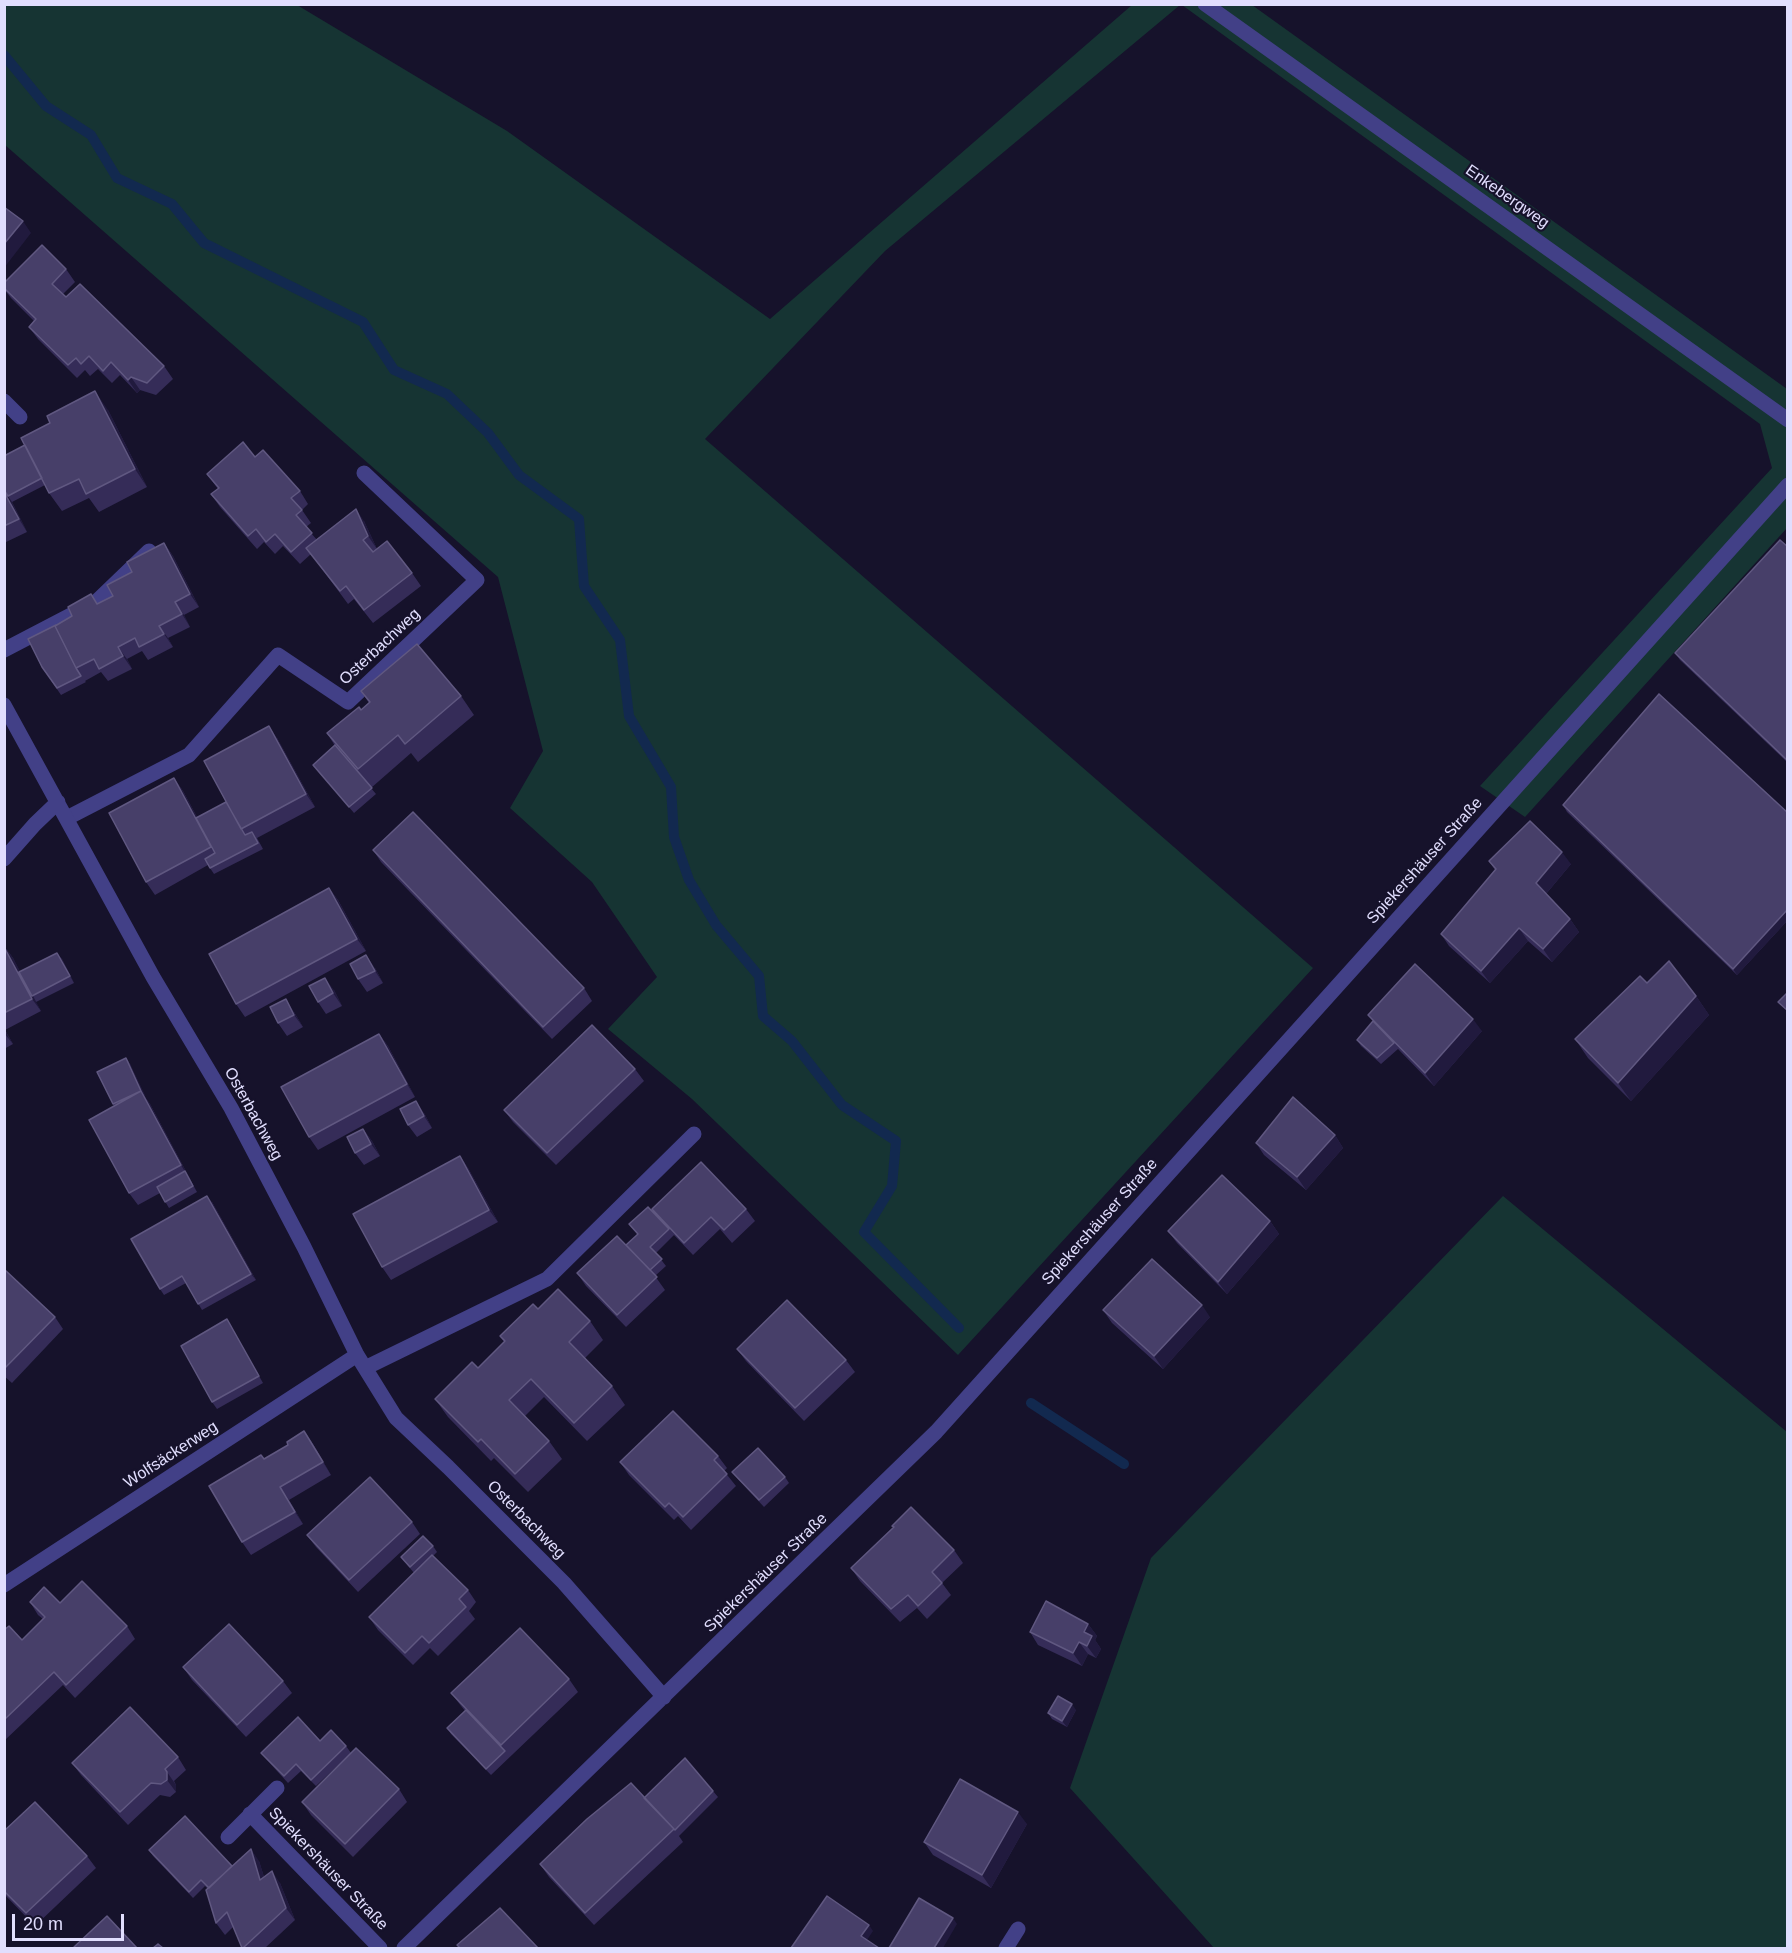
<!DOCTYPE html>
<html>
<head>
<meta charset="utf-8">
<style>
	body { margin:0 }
	#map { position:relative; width:1792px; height:1953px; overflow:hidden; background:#16122b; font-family:Arial,sans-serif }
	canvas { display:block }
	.frame { position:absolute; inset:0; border:6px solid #e1defe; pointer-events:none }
	.scale { position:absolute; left:12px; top:1914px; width:112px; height:27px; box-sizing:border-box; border:3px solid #e1defe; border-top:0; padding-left:8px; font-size:18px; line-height:21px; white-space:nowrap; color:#e1defe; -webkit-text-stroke:4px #16122b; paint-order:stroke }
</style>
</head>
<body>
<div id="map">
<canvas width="1792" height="1953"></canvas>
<div class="frame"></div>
<div class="scale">20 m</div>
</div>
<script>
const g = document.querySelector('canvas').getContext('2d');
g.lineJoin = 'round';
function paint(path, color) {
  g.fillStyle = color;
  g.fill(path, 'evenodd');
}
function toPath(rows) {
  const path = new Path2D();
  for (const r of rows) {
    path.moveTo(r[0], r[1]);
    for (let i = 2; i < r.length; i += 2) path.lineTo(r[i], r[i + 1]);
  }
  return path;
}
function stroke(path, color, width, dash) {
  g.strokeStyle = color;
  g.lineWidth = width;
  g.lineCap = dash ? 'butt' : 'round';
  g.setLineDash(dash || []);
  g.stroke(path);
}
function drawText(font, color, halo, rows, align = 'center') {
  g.font = font + ' Arial,sans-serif';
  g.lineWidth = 4.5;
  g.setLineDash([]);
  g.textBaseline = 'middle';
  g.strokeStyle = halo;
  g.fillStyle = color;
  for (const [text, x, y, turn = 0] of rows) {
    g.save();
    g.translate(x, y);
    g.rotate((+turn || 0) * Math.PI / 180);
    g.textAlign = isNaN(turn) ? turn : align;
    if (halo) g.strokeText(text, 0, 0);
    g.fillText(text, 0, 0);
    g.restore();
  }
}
paint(toPath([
	[4,5,297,5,507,131,770,319,1132,5,1180,5,885,251,705,439,1313,968,958,1355,692,1099,608,1029,657,977,592,882,510,808,543,751,498,577,5,145],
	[1182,5,1252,5,1787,389,1787,528,1525,817,1480,786,1772,468,1760,424],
	[1503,1196,1787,1432,1787,1948,1214,1948,1070,1788,1151,1558]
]), '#163433');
stroke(toPath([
	[4,55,46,106,91,135,117,178,172,204,204,243,363,322,394,370,447,394,488,433,519,475,579,519,584,586,620,640,629,716,671,787,674,837,689,880,716,925,759,976,763,1016,792,1041,842,1105,896,1141,892,1186,864,1232,959,1328],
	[1031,1403,1124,1464]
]), '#12294f', 10);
stroke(toPath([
	[4,401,20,417],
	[4,650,96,602,149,551],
	[67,818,189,755,278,655,348,702,477,580,364,473],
	[250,1814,380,1948],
	[228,1837,277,1788]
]), '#424087', 15);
stroke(toPath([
	[1205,4,1788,420],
	[4,705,153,977,231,1108,304,1247,357,1355,396,1418,448,1467,564,1583,664,1697],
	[4,859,35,824,58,802],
	[365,1368,547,1279,694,1134],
	[4,1585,357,1355],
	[404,1948,936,1432,1788,485],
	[1006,1948,1018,1929]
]), '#424087', 15);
paint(toPath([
	[66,269,75,282,63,294,164,366,173,379,156,395,140,390,137,393,120,375,112,383,98,369,90,376,85,370,77,378,38,339,29,327,34,321,11,298,4,289,4,283],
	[108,410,147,487,99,512,89,498,62,511,49,493,45,485,12,502,27,532,4,543,4,456],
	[255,457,300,491,308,504,302,510,311,523,306,527,317,540,364,521,377,549,373,552,412,573,421,586,373,623,354,599,348,604,311,554,300,564,283,546,275,554,264,542,257,549,220,507,211,494,218,489,207,474],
	[164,543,173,556,199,607,184,615,190,627,168,638,173,647,148,660,142,651,127,659,132,669,108,681,101,672,85,681,86,682,61,695,42,667,98,604,113,596,132,572],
	[1788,547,1788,763,1680,660,1675,653],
	[361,691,461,696,474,715,418,762,411,753,371,788,376,794,354,813,313,765,335,746,327,733,361,710,369,703],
	[277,738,315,807,257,838,263,849,214,874,208,865,155,895,146,882,174,778,183,791,197,817,226,802],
	[1563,805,1788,813,1788,920,1737,975,1567,812],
	[373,850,584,988,592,1001,552,1039,381,862],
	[1489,861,1571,864,1546,894,1570,919,1579,932,1552,962,1528,941,1490,983,1449,946,1441,934,1495,870],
	[329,888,338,900,366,951,245,1017,236,1004],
	[4,946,13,958,20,972,57,953,62,959,74,983,36,1002,35,1001,41,1011,5,1030,13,1044,4,1049],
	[375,968,383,983,367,992,358,979],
	[1647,983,1696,996,1709,1015,1631,1101,1588,1058,1575,1039],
	[334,990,342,1006,326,1014,318,1002],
	[294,1012,303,1027,287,1036,278,1023],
	[1368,1015,1482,1031,1434,1086,1398,1049,1381,1064,1361,1046,1357,1040,1373,1021],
	[379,1034,388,1046,415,1097,318,1150,309,1137],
	[126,1058,130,1064,145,1097,150,1104,197,1192,169,1208,160,1193,138,1205,129,1193,114,1106,113,1104],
	[635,1069,644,1081,556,1165,513,1122,504,1110],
	[424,1113,432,1128,417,1137,408,1125],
	[363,1129,372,1141,380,1156,364,1165,355,1153],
	[1335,1135,1343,1148,1306,1190,1264,1155,1256,1143],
	[460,1156,468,1168,498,1222,391,1280,382,1267],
	[212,1202,256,1280,202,1310,186,1283,164,1295,160,1289],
	[652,1209,746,1209,755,1221,732,1243,720,1229,693,1255,673,1234,674,1235,656,1253,666,1266,655,1276,665,1290,626,1327,586,1286,577,1273,626,1245,638,1235,629,1224,657,1216],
	[1270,1221,1279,1234,1227,1294,1177,1243,1168,1231],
	[4,1269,55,1317,63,1329,12,1383,4,1376],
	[538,1309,590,1321,603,1340,585,1358,612,1386,625,1405,587,1441,544,1397,525,1416,549,1441,562,1459,528,1492,494,1458,491,1461,448,1417,435,1399,478,1368,504,1342,500,1336],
	[1103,1310,1210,1317,1163,1369,1112,1323],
	[231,1326,263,1383,217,1409,212,1402],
	[737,1349,846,1360,855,1372,804,1421,746,1361],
	[304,1431,313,1444,331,1475,289,1500,303,1524,251,1555,242,1542,264,1459,288,1445],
	[718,1456,727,1468,724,1471,736,1486,691,1530,678,1516,674,1520,629,1475,620,1462],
	[732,1472,785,1477,789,1483,764,1507,737,1478],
	[412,1522,420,1534,358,1592,316,1547,307,1535],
	[433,1546,437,1552,433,1556,468,1590,476,1602,469,1611,475,1619,438,1656,430,1648,413,1665,378,1630,369,1617,414,1573,401,1557],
	[954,1550,963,1563,942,1583,951,1595,927,1619,917,1608,900,1622,860,1581,851,1568],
	[30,1602,60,1603,127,1626,135,1639,75,1698,63,1685,4,1741,4,1630,22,1640,43,1619,38,1615],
	[1088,1624,1097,1636,1095,1640,1101,1649,1096,1658,1088,1654,1082,1666,1038,1645,1030,1632],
	[183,1667,283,1681,292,1693,246,1737,192,1680],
	[569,1679,578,1692,491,1775,451,1734,447,1728,465,1711,451,1693],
	[1076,1710,1067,1727,1052,1719,1048,1713],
	[320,1741,346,1746,351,1753,316,1786,301,1771,288,1783,266,1759,261,1753],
	[178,1757,186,1770,174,1781,176,1785,176,1792,170,1797,160,1795,128,1825,81,1775,72,1763],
	[399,1789,407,1802,353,1857,311,1815,302,1802],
	[713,1791,718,1797,679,1836,683,1842,594,1925,549,1877,540,1864,644,1798],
	[1027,1824,991,1888,933,1855,924,1842],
	[4,1831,87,1856,96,1868,35,1926,4,1894],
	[149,1850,232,1866,259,1861,264,1877,280,1883,295,1920,265,1948,242,1948,233,1927,225,1935,216,1923,208,1889,205,1886,193,1898,153,1856]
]), '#352c58');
paint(toPath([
	[23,221,31,233,4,268,4,244],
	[131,377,140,390,137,393,128,380],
	[95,391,108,410,147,487,135,469],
	[4,487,8,496,12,502,27,532,19,519,4,492],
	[356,509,364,521,377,549,368,536],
	[164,543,173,556,199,607,190,594],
	[175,602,184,615,190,627,182,614],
	[159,626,168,638,173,647,164,634],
	[118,647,127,659,132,669,123,656],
	[269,726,277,738,315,807,306,794],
	[174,778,183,791,220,859,211,847],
	[1562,852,1571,864,1545,895,1536,883],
	[329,888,338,900,366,951,357,939],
	[1788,909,1788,920,1737,975,1733,969],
	[1570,919,1579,932,1552,962,1543,949],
	[1519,928,1528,941,1490,983,1481,971],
	[4,946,13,958,41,1011,32,999],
	[57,953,62,959,74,983,70,976],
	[366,955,375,968,383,983,375,971],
	[325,978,334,990,342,1006,333,993],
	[1696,996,1709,1015,1631,1101,1618,1083],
	[286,999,294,1012,303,1027,294,1015],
	[1473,1019,1482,1031,1434,1086,1425,1073],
	[4,1029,5,1030,13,1044,4,1033],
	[379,1034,388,1046,415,1097,407,1084],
	[126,1058,130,1064,146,1097,141,1091],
	[141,1091,150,1104,197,1192,181,1165],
	[416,1101,424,1113,432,1128,424,1116],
	[363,1129,372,1141,380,1156,371,1144],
	[1335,1135,1343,1148,1306,1190,1297,1177],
	[460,1156,468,1168,498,1222,489,1210],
	[207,1196,212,1202,256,1280,251,1274],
	[1270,1221,1279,1234,1227,1294,1218,1282],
	[1202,1305,1210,1317,1163,1369,1154,1356],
	[304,1431,313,1444,331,1475,323,1462],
	[280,1487,289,1500,303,1524,295,1512],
	[1088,1624,1097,1636,1095,1640,1101,1649,1096,1658,1087,1646,1084,1632],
	[1079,1642,1088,1654,1082,1666,1073,1653],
	[1072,1704,1076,1710,1067,1727,1062,1721],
	[167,1772,176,1785,176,1792,167,1780],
	[1018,1812,1027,1824,991,1888,982,1875],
	[251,1849,259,1861,269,1893,260,1880],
	[272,1871,280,1883,295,1920,286,1908],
	[953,1918,957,1924,943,1948,934,1948],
	[869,1925,873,1931,865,1943,861,1936]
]), '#211a3e');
const building = toPath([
	[4,207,23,221,4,244,4,207],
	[42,245,66,269,52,284,66,297,80,284,164,366,147,383,131,377,128,380,111,362,103,371,89,356,81,364,76,358,68,365,29,327,36,319,4,288,4,283,42,245],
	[95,391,135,469,86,494,79,479,49,493,21,438,50,423,47,416,95,391],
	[243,442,255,457,263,450,300,491,291,498,302,510,296,515,312,533,291,552,275,534,266,542,256,529,248,536,211,494,219,488,207,474,243,442],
	[25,445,42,478,8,496,4,490,4,456,25,445],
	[4,492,19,519,4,526,4,492],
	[356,509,368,536,363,540,373,552,387,541,412,573,364,610,346,586,340,591,306,548,356,509],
	[1780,540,1788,547,1788,761,1675,653,1780,540],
	[164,543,190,594,175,602,182,614,159,626,164,634,139,647,135,638,118,647,123,656,99,669,94,659,76,668,55,626,72,616,68,607,91,594,97,604,113,596,107,585,132,572,127,562,164,543],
	[56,625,55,626,76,668,81,676,57,688,42,667,28,639,56,625],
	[417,644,461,696,405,744,398,735,358,769,327,733,359,707,361,710,370,702,361,691,417,644],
	[1659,694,1788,813,1788,909,1733,969,1563,805,1659,694],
	[269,726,306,794,241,829,204,761,269,726],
	[335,745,372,788,349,807,313,765,335,745],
	[174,778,211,847,146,882,109,813,174,778],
	[226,802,245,835,252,832,258,843,210,868,205,859,215,853,196,818,226,802],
	[413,812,584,988,543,1027,373,850,413,812],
	[1530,821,1562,852,1536,883,1570,919,1543,949,1519,928,1481,971,1441,934,1496,869,1489,861,1530,821],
	[329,888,357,939,236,1004,209,954,329,888],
	[4,947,32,999,4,1013,4,947],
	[57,953,70,976,32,996,19,972,57,953],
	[366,955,375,971,358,979,350,964,366,955],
	[1669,961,1696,996,1618,1083,1575,1039,1640,976,1647,983,1669,961],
	[1415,964,1473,1019,1425,1073,1368,1015,1415,964],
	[325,978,333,993,318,1002,309,986,325,978],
	[1788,992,1788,1011,1778,1002,1788,992],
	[286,999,294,1015,278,1023,270,1007,286,999],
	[1373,1021,1394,1043,1377,1058,1357,1040,1373,1021],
	[592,1025,635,1069,547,1153,504,1110,592,1025],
	[379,1034,407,1084,309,1137,281,1087,379,1034],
	[126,1058,141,1091,113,1104,97,1072,126,1058],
	[141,1091,181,1165,129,1193,89,1120,141,1091],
	[1293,1097,1335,1135,1297,1177,1256,1143,1293,1097],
	[416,1101,424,1116,408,1125,400,1109,416,1101],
	[363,1129,371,1144,355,1153,347,1137,363,1129],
	[460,1156,489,1210,382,1267,353,1214,460,1156],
	[701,1162,746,1209,724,1230,711,1217,684,1243,652,1209,701,1162],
	[185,1171,193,1186,165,1202,157,1187,185,1171],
	[1222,1175,1270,1221,1218,1282,1168,1231,1222,1175],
	[207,1196,251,1274,198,1304,182,1276,160,1289,131,1239,207,1196],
	[648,1207,669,1229,650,1247,662,1259,650,1270,626,1245,638,1234,629,1224,648,1207],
	[617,1236,657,1277,617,1315,577,1273,617,1236],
	[1152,1259,1202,1305,1154,1356,1103,1310,1152,1259],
	[4,1269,55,1317,4,1369,4,1269],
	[558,1289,590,1321,569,1342,612,1386,574,1423,531,1379,509,1400,549,1441,515,1474,481,1439,478,1442,435,1399,472,1362,478,1368,505,1341,500,1336,533,1304,538,1309,558,1289],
	[787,1300,846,1360,795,1408,737,1349,787,1300],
	[227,1319,259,1376,212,1402,181,1346,227,1319],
	[673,1411,718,1456,714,1460,727,1474,683,1517,669,1503,665,1507,620,1462,673,1411],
	[304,1431,323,1462,280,1487,295,1512,242,1542,209,1486,261,1455,264,1459,288,1445,287,1442,304,1431],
	[758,1448,785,1477,759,1500,732,1472,758,1448],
	[370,1477,412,1522,349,1580,307,1535,370,1477],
	[911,1507,954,1550,932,1572,942,1583,918,1606,908,1595,891,1609,851,1568,894,1527,892,1526,911,1507],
	[423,1536,433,1546,410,1567,401,1557,423,1536],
	[432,1555,468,1590,459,1599,466,1607,429,1643,422,1636,405,1653,369,1617,432,1555],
	[82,1581,127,1626,66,1685,54,1672,4,1720,4,1630,9,1626,22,1640,45,1617,30,1602,44,1587,60,1603,82,1581],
	[1046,1601,1088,1624,1084,1632,1092,1636,1087,1646,1079,1642,1073,1653,1030,1632,1046,1601],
	[229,1624,283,1681,237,1725,183,1667,229,1624],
	[520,1628,569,1679,501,1745,451,1693,520,1628],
	[1058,1696,1072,1704,1062,1721,1048,1713,1058,1696],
	[130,1707,178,1757,165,1769,167,1772,167,1780,161,1784,151,1783,120,1812,72,1763,130,1707],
	[466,1710,505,1751,486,1769,447,1728,466,1710],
	[298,1717,320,1741,331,1730,346,1746,311,1780,296,1764,284,1776,261,1753,298,1717],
	[356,1748,399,1789,345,1844,302,1802,356,1748],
	[685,1758,713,1791,675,1830,644,1798,685,1758],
	[960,1779,1018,1812,982,1875,924,1842,960,1779],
	[631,1783,674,1829,585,1913,540,1864,587,1819,631,1783],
	[35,1802,87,1856,26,1913,4,1891,4,1831,35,1802],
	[185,1816,232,1866,209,1888,201,1880,189,1892,149,1850,185,1816],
	[251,1849,260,1880,272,1871,286,1908,243,1948,242,1948,227,1912,216,1923,206,1890,251,1849],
	[827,1896,869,1925,861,1936,879,1948,791,1948,827,1896],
	[919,1898,953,1918,934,1948,889,1948,919,1898],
	[500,1908,538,1948,460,1948,457,1945,500,1908],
	[107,1916,137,1948,76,1948,74,1947,107,1916],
	[158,1944,163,1948,153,1948,158,1944]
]);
paint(building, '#473f69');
stroke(building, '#605881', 1.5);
drawText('16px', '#e1defe', '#16122b', [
	["Enkebergweg",1507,197,35],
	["Osterbachweg",380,647,-43],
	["Spiekershäuser Straße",1425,861,-48],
	["Osterbachweg",253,1114,61],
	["Spiekershäuser Straße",1100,1222,-48],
	["Wolfsäckerweg",171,1455,-33],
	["Osterbachweg",526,1520,45],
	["Spiekershäuser Straße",766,1573,-44],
	["Spiekershäuser Straße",328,1869,46]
]);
</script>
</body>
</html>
